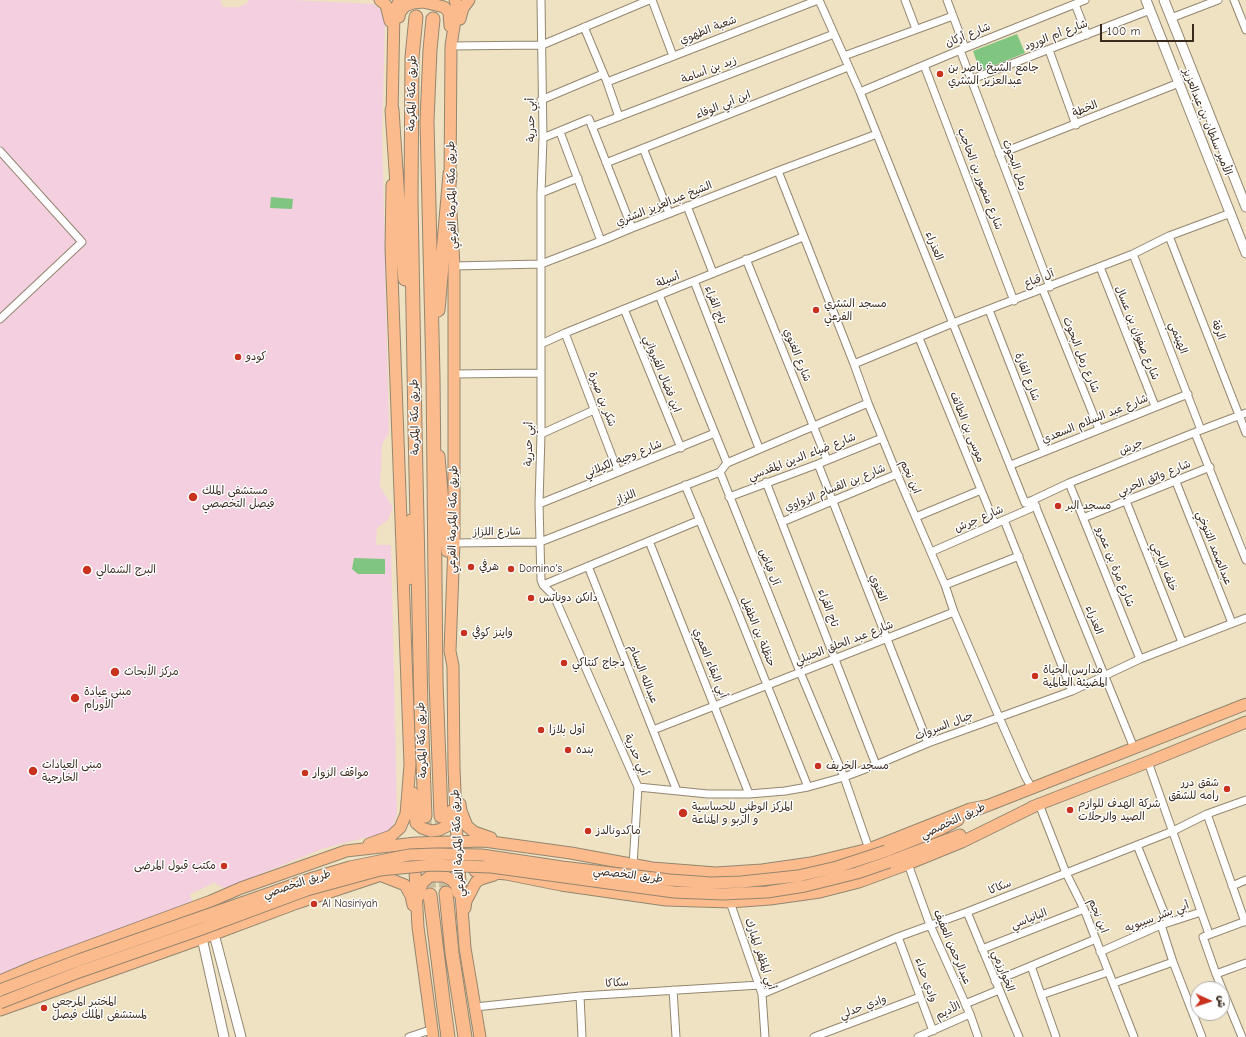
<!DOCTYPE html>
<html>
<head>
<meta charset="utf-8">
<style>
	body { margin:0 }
	#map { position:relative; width:1246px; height:1037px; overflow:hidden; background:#eee2c2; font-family:"Comic Neue","Playpen Sans Arabic",sans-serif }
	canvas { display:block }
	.north { position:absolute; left:1190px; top:981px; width:40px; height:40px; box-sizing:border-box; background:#fff; border:1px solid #b1aaa5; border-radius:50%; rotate:93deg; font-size:11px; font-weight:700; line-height:16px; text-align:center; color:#3b2a1e }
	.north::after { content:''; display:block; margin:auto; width:14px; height:18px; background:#c8321e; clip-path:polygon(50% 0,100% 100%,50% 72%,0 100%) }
	.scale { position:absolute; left:1100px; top:24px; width:94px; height:18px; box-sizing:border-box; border:2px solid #3b2a1e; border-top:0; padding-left:5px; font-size:12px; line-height:14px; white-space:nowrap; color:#3b2a1e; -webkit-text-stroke:3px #fff; paint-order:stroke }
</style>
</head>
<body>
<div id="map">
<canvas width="1246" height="1037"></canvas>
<div class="north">ش</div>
<div class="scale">100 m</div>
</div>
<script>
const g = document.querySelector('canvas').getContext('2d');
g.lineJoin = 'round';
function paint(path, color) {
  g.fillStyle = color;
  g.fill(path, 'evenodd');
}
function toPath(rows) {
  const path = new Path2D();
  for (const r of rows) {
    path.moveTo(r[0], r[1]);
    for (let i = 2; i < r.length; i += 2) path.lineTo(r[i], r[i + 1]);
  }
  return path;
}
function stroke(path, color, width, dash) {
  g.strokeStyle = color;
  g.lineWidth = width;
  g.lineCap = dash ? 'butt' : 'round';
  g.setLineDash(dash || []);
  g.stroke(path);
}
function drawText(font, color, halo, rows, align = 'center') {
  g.font = font + ' "Comic Neue","Playpen Sans Arabic",sans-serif';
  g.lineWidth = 3;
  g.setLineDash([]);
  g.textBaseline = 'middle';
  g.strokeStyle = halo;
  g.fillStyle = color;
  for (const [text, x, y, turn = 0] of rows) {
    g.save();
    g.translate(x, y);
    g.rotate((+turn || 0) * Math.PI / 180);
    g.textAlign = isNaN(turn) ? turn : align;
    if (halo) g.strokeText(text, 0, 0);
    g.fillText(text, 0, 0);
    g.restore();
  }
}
paint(toPath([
	[0,0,220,0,223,7,239,7,246,4,249,0,291,0,373,4,383,11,385,22,382,135,389,433,382,444,380,487,393,507,388,520,377,528,376,545,391,545,397,811,396,819,392,828,386,833,352,841,322,849,231,886,225,888,221,887,214,882,210,885,190,894,192,901,123,929,0,976]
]), '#f3cfdf');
paint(toPath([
	[1017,34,1025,53,980,71,973,51],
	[271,197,293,199,292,209,270,208],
	[354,558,385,559,385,574,358,574,352,569]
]), '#80c580');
stroke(toPath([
	[441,817,446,893],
	[425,818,430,895]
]), '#cabda1', 13, [13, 6]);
const minor = toPath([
	[541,0,543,138,541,193,541,434,539,504,541,580,543,585,554,596,638,787,633,865],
	[652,0,673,56],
	[819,0,860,92,1025,503,1033,500,1069,483,1201,430,1246,413],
	[905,0,916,29],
	[947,0,965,48],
	[1234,0,1246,30],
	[1075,4,1087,35],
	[1171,18,1218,0],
	[584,27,607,82,619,117],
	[451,46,542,45,649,0],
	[960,50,1050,287],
	[1049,50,1076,125],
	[844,56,953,16],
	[924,65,1014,301],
	[970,80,1150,10],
	[607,82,818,0],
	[860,92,965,48,1085,0],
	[541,100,603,74],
	[592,127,834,34],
	[560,132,601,241],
	[543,138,589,119,632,228],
	[643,148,669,213],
	[0,151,82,242,0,319],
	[999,154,1179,83],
	[606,163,848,67],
	[778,171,854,364,868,403,897,474,945,585,954,612,999,717,1026,778,1032,788],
	[541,193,578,178],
	[687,206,713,273],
	[1169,236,1246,433],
	[1133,254,1201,430],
	[746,259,827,460],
	[454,266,541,264,601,241,632,228,778,171,877,134],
	[1100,267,1155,406],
	[694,281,759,448],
	[1043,290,1099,429],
	[659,295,727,463],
	[624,309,681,448],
	[989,310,1044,451],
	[565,333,618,472],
	[919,338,995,524],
	[541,344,565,333,803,237],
	[854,364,953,323,1133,254,1169,236,1231,213],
	[454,374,541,373],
	[868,403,727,463,720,472,800,672,844,777,869,849],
	[1195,433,1246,560],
	[541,434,594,410],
	[818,464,928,743],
	[1011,465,1188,394],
	[766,482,876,765],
	[1176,482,1232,623],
	[1069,483,1140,659],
	[685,485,735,605,808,787],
	[729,497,818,464,882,438],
	[1033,500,1134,748],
	[1126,501,1182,642],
	[539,504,715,433],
	[916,517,981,490],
	[1083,518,1210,467],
	[1004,520,1072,691],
	[782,522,897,474],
	[649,541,749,794],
	[454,543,540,542,720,472],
	[931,552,1036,506],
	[588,566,677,791],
	[543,585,700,520],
	[945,585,1019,556],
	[653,730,954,612],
	[1148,762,1209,934],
	[638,787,708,794,749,794,785,791,808,787,844,777,876,765,928,743,1072,691,1140,659,1246,618],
	[1039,804,1066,873,1084,909,1134,1037],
	[1207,814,1245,922],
	[1137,845,1168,922],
	[908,864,930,925,970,1014,978,1037],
	[1232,886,1246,880],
	[730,902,762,994,765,1037],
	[967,912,1019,1037],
	[1161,925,1173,962,1202,1037],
	[898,937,933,1031],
	[982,949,1084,909],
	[1100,952,1161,925,1201,912],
	[1031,966,1056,1037],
	[1216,974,1246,963],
	[995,981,1096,939],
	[1114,983,1173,962],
	[673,990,676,1037],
	[762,994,898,937,967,912,1173,831,1207,814,1246,800],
	[1041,995,1108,972],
	[580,996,582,1037],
	[475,1007,580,996,760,985],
	[409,1037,433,1029],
	[814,1037,920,997],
	[918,1037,970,1014,965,1004,999,990],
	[1242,1037,1216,974,1203,937,1246,921]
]);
const tertiary = toPath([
	[1146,0,1246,253],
	[1164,0,1246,207],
	[214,934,241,1037],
	[202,938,224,1037]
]);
const primary = toPath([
	[380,0,386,5,390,21],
	[399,17,400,12,405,6,413,3,423,2,444,7,449,12,450,26],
	[460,19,463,8,469,0],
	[392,117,394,11,400,0],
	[450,182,451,46,457,7,455,0],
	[451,212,454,266,454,543,450,651,453,666,454,768,457,841,465,948,480,1037],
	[439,456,447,551],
	[409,579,411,520],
	[413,793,416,823,422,828,431,831,439,830,447,826,452,820,451,811],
	[460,804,461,811,467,826,474,832,491,838],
	[1032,807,1148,762,1246,722],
	[979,809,1246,704],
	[369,844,391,836,400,828,406,814,410,765,391,248,392,185],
	[886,851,941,829,958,820],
	[420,860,415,871,418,927,433,1037],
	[889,862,960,835],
	[475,871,506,874,561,885,666,900,730,902,770,899,820,892,859,882,908,864,962,842,1039,804],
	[382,876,405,885,411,896,413,905],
	[419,896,422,883,430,876,444,876,452,880,456,885,458,893],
	[465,908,466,901,476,882,481,879,494,875],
	[0,981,35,966,211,901,241,888,346,851,416,843,484,841,571,853,652,868,716,873,762,870,811,863,869,849,970,809,985,806],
	[0,1010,214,934,297,903,381,875,390,874]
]);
const motorway = toPath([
	[416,17,412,57,411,197,415,427,421,708,425,816],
	[433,19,430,50,427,121,433,376,436,681,441,816],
	[392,110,400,230,405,279],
	[438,310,450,174],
	[446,893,452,953,465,1037],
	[430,895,444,1008,448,1037]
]);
stroke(minor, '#948670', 9);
stroke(tertiary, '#948670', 11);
stroke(primary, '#948670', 13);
stroke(motorway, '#948670', 15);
stroke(minor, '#fff', 7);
stroke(tertiary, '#fff', 9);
stroke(primary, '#fbbb8d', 11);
stroke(motorway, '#fbbb8d', 13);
const primaryBridge = toPath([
	[0,990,79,960,313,878,350,867,409,855,436,854,482,855,562,867,670,880,711,883,741,882,798,876,837,867,886,851],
	[0,1003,79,972,199,930,307,890,380,870,432,865,491,867,674,892,723,894,767,892,805,886,857,873,889,862]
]);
stroke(primaryBridge, '#948670', 13, []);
stroke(primaryBridge, '#fbbb8d', 11);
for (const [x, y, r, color] of [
	[940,74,4,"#c8321e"],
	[816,310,4,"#c8321e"],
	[238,357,4,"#c8321e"],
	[193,497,5,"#c8321e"],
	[1058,506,4,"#c8321e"],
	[471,567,4,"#c8321e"],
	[511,569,4,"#c8321e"],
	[87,570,5,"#c8321e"],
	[531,598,4,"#c8321e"],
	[464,633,4,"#c8321e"],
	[564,663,4,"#c8321e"],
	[115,672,5,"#c8321e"],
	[1035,676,4,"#c8321e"],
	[75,698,5,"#c8321e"],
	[541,730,4,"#c8321e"],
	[568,750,4,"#c8321e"],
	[818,766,4,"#c8321e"],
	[33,771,5,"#c8321e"],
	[305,773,4,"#c8321e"],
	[1227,789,4,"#c8321e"],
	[1070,810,4,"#c8321e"],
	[683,813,5,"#c8321e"],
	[588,831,4,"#c8321e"],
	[224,866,4,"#c8321e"],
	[314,904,4,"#c8321e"],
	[44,1008,4,"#c8321e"]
]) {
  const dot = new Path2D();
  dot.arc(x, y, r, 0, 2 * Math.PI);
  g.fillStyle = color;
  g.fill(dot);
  stroke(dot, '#fff', 1.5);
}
drawText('11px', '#3b2a1e', '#fff', [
	["شعبة الطهوي",708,30,-21],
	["شارع أركان",968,35,-22],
	["شارع أم الورود",1056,35,-21],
	["زيد بن أسامة",709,70,-21],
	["طريق مكة المكرمة",412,93,-89],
	["ابن أبي الوفاء",723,105,-22],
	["الخطة",1085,109,-22],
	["أبي حدرية",531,120,-91],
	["الأمير سلطان بن عبدالعزيز",1207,122,68],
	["رمل البحوث",1015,165,69],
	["شارع منصور بن الحاجب",980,179,69],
	["طريق مكة المكرمة الفرعي",452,195,-91],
	["الشيخ عبدالعزيز الشتري",664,204,-22],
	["العذراء",934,246,68],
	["آل قباع",1039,279,-22],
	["أسيلة",668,280,-22],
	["تاج القراء",715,305,69],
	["الرقة",1218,330,69],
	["شارع صفوان بن عسال",1137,333,68],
	["الهيثمي",1178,338,69],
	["شارع الغنوي",797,355,68],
	["شارع رمل البحوث",1081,355,68],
	["ابن فضال القيرواني",662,374,68],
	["شارع القارة",1027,377,69],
	["شكر بن صبرة",602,399,69],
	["طريق مكة المكرمة",415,417,-91],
	["شارع عبد السلام السعدي",1095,419,-22],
	["موسى بن الطائف",967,427,68],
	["أبي حدرية",529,444,-89],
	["جرش",1131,447,-22],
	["شارع ضياء الدين المقدسي",802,457,-21],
	["شارع وجيه الكيلاني",623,459,-22],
	["ابن نجم",910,477,66],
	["شارع واثق الحربي",1154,478,-22],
	["شارع بن القسام الزواوي",835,488,-22],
	["اللزاز",626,497,-21],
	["طريق مكة المكرمة الفرعي",453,519,-89],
	["شارع جرش",979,519,-23],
	["شارع اللزاز",497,532,-1],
	["عبدالصمد التنوخي",1214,548,68],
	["آل فياض",769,567,68],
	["شارع مرة بن عمرو",1115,567,68],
	["خلف الباجي",1164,567,68],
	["الغنوي",878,588,68],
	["تاج القراء",828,608,69],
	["العذراء",1094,620,68],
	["حنظلة بن الطفيل",758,632,68],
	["شارع عبد الحلق الحنبلي",844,643,-21],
	["أبي البقاء العمري",710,663,68],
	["عبدالله البسام",643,674,68],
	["جبال السروات",944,726,-21],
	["طريق مكة المكرمة",422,740,-92],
	["أبي حدرية",636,755,66],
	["طريق التخصصي",953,821,-25],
	["طريق مكة المكرمة الفرعي",458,843,-93],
	["طريق التخصصي",628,875,7],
	["طريق التخصصي",297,884,-18],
	["سكاكا",1000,887,-22],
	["ابن نجم",1098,916,68],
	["أبي بشر سيبويه",1157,917,-21],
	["البانياسي",1029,919,-21],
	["عبدالرحمن العفيف",952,947,67],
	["أبي المظفر المبارك",760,954,71],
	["الخوارزمي",1003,971,69],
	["وادي حداء",926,980,70],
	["سكاكا",617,983,-4],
	["وادي حدلي",863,1007,-21],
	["الأديم",948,1011,-27]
]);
drawText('11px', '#3b2a1e', '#fff', [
	["جامع الشيخ ناصر بن",948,68],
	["عبدالعزيز الشثري",948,81],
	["مسجد الشثري",824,304],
	["الفرعي",824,317],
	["كودو",246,357],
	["مستشفى الملك",202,491],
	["فيصل التخصصي",202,504],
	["مسجد البر",1066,506],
	["هرفي",479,567],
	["Domino's",519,569],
	["البرج الشمالي",96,570],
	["دانكن دوناتس",539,598],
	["واينز كوفي",472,633],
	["دجاج كنتاكي",572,663],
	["مدارس الحياة",1043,670],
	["المضيئة العالمية",1043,683],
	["مركز الأبحاث",124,672],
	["مبنى عيادة",84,692],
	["الأورام",84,705],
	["أول بلازا",549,730],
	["بنده",576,750],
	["مبنى العيادات",42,765],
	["الخارجية",42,778],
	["مسجد الخريف",826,766],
	["مواقف الزوار",313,773],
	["شقق درر",1219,783,"right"],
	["رامه للشقق",1219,796,"right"],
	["شركة الهدف للوازم",1078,804],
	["الصيد والرحلات",1078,817],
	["المركز الوطني للحساسية",692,807],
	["و الربو و المناعة",692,820],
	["ماكدونالدز",596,831],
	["مكتب قبول المرضى",216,866,"right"],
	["Al Nasiriyah",322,904],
	["المختبر المرجعي",52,1002],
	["لمستشفى الملك فيصل",52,1015]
], 'left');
</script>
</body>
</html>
